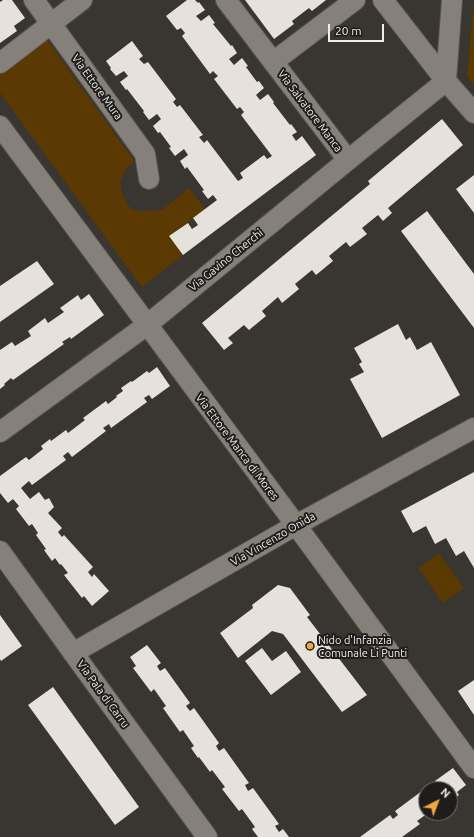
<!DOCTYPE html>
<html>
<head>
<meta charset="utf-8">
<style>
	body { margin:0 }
	#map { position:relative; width:474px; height:837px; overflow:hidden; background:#393530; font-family:Ubuntu,sans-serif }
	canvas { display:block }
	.north { position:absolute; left:418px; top:781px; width:40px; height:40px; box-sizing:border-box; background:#1f1d1b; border:1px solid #72706d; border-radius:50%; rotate:42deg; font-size:11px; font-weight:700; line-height:16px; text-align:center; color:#efede9 }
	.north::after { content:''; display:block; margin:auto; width:14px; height:18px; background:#efa73e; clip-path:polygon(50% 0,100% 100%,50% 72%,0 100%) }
	.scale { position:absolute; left:328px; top:24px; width:56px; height:18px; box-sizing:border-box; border:2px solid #efede9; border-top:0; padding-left:5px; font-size:12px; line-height:14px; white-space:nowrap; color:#efede9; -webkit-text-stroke:3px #1f1d1b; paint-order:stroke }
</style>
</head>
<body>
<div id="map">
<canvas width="474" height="837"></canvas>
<div class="north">N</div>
<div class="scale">20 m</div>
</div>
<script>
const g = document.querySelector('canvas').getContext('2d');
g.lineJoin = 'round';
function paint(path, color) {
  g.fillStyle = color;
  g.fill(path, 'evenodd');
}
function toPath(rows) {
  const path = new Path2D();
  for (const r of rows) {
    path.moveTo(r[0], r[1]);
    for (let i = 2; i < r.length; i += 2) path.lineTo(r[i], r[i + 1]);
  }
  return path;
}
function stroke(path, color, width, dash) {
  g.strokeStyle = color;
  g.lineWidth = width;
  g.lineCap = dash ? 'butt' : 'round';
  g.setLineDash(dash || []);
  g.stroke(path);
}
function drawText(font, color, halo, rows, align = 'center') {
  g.font = font + ' Ubuntu,sans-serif';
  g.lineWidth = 4;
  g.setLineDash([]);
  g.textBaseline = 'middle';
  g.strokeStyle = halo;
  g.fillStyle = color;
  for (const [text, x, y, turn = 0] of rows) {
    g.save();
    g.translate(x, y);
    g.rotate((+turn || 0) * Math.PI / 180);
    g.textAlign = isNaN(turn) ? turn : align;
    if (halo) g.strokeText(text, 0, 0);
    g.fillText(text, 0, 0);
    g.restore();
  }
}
paint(toPath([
	[474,0,474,85,467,76],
	[47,40,135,162,126,169,120,181,123,196,131,209,142,211,162,210,189,188,205,209,170,236,183,255,142,287,0,93,0,73],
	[439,553,464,588,443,603,418,568]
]), '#5a3902');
paint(toPath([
	[3,0,12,0,25,18,14,26,17,31,0,43,0,2],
	[187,0,195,0,198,3,199,2,205,10,196,16,201,21,209,15,215,23,213,24,231,46,232,45,237,53,229,59,234,65,242,58,248,66,246,67,257,82,259,81,264,88,256,95,260,100,268,94,274,102,273,103,290,125,291,124,297,132,292,135,296,141,302,136,316,155,183,255,169,236,188,223,192,229,198,225,193,218,217,200,213,195,208,199,202,191,204,190,187,167,185,169,180,161,188,155,184,149,175,156,169,148,171,147,160,132,158,133,153,126,161,119,157,114,149,120,143,112,144,111,127,89,126,90,120,82,128,76,124,71,116,76,110,69,111,68,106,61,132,41,143,56,139,59,144,64,148,62,176,99,173,102,177,107,180,105,203,135,199,137,204,143,207,140,238,181,243,178,240,173,264,155,267,159,272,156,241,115,244,112,240,107,237,109,214,79,218,76,213,71,210,74,182,36,185,33,181,28,177,30,166,16],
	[245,0,326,0,312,11,309,8,292,21,294,24,274,39],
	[442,119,463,145,388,208,392,213,383,221,378,215,362,228,367,234,350,247,346,242,329,256,333,261,316,275,312,270,295,284,299,289,282,303,278,297,262,311,266,316,249,330,244,325,228,338,233,343,224,350,202,323,370,184,368,181],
	[474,175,474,213,456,189],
	[427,211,474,274,474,328,401,231],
	[37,261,54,284,0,322,0,286],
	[89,294,104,315,71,339,70,337,62,342,64,344,13,380,11,378,4,384,5,385,0,389,0,350,12,342,15,346,31,336,28,331,45,318,48,323,64,312,60,308,78,295,81,300],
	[398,324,406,340,410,337,417,350,431,342,460,395,382,438,350,379,364,372,359,364,362,362,354,348],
	[157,367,170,386,152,399,149,395,144,398,147,402,111,428,109,424,103,428,106,431,72,457,68,452,63,456,66,460,32,485,29,481,21,488,30,499,39,492,45,500,49,498,54,507,48,513,62,528,58,532,62,537,64,535,93,567,88,572,92,577,94,574,109,591,92,606,84,596,82,598,64,575,68,573,61,564,60,565,55,558,52,561,44,550,46,549,36,535,38,533,32,524,29,526,16,509,19,506,13,499,8,503,0,493,0,476,26,457,29,460,43,449,41,446,50,439,51,441,66,430,68,433,85,420,83,418,106,401,108,404,117,397,116,396,123,391,121,388,131,381,132,382,147,371,149,373],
	[474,472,474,568,464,551,456,556,446,538,435,544,426,526,413,533,401,511],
	[278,585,290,588,310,615,307,617,367,695,342,712,283,634,272,631,238,658,220,633,253,608,252,605],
	[0,615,22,646,1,661,0,659],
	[147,645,161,663,157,666,160,671,165,668,190,703,186,706,190,711,194,708,219,743,216,746,219,751,224,748,249,783,245,785,248,791,253,788,279,824,275,826,279,832,283,829,289,837,258,837,252,829,255,827,242,809,239,811,222,789,225,787,212,770,210,772,199,757,198,758,191,748,194,746,183,730,180,732,163,708,166,706,154,689,151,692,133,668,136,666,130,657],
	[262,648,272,661,286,651,301,672,271,695,245,661],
	[474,680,474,715,458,691],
	[53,687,139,807,115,825,28,705],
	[453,768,466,785,457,792,459,795,450,802,450,789,434,789,438,786,435,781],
	[430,785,433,789,426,789,426,813,428,813,417,821,420,824,402,837,360,837,390,815,393,819,398,815,395,811]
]), '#e6e1da');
const minor = toPath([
	[34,0,145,154,149,179],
	[226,0,348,160],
	[383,0,446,81,474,113],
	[273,62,355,0],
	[0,63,82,0],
	[446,81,452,0],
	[0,126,296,525,474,768],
	[0,432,147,325,348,160,446,81],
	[0,551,87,672,207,837],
	[73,653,296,525,474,428]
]);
stroke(minor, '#57534e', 22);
stroke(minor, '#85807a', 20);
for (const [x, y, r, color] of [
	[310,646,4,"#efa73e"]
]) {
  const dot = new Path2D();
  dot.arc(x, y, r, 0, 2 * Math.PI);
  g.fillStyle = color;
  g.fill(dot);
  stroke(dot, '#1f1d1b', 1.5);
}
drawText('11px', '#efede9', '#1f1d1b', [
	["Via Ettore Mura",97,87,54],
	["Via Salvatore Manca",310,111,53],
	["Via Gavino Cherchi",226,260,-39],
	["Via Ettore Manca di Mores",237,447,53],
	["Via Vincenzo Onida",273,539,-30],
	["Via Pala di Carru",103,694,54]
]);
drawText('11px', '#efede9', '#1f1d1b', [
	["Nido d'Infanzia",318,640],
	["Comunale Li Punti",318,653]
], 'left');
</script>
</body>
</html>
